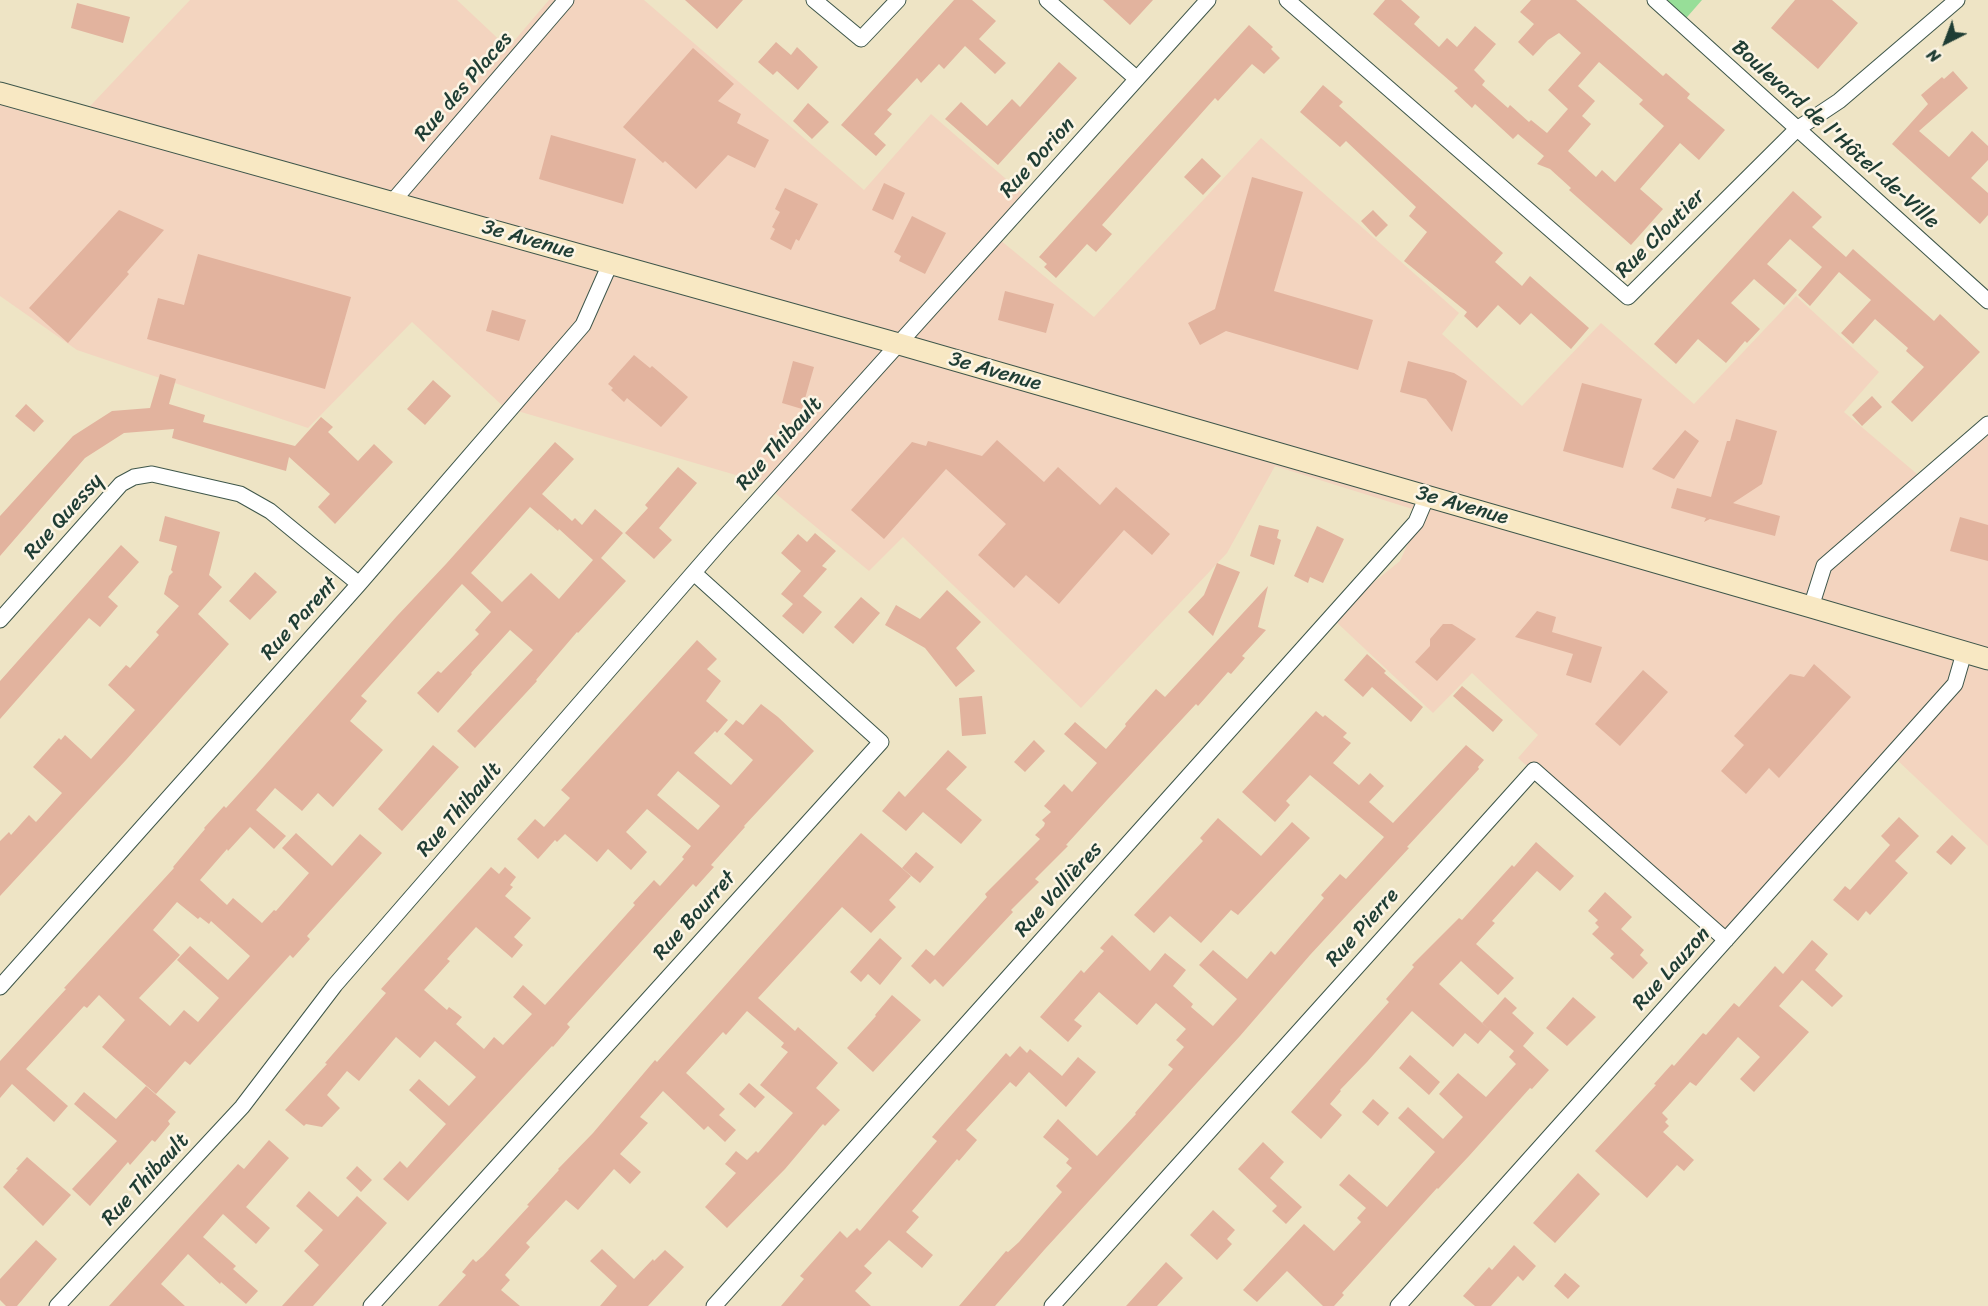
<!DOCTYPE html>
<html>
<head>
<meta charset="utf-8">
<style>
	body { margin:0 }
	#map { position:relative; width:1988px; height:1306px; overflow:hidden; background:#eee4c5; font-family:Sriracha,sans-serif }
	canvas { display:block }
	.north { position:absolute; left:1916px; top:12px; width:60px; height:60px; -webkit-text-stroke:4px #fcf5e5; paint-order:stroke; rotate:222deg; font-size:16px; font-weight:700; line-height:24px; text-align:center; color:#1f3d34 }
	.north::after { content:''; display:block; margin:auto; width:21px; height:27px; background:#1f3d34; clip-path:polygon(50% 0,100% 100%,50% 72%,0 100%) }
</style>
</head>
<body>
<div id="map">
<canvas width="1988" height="1306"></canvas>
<div class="north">N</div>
</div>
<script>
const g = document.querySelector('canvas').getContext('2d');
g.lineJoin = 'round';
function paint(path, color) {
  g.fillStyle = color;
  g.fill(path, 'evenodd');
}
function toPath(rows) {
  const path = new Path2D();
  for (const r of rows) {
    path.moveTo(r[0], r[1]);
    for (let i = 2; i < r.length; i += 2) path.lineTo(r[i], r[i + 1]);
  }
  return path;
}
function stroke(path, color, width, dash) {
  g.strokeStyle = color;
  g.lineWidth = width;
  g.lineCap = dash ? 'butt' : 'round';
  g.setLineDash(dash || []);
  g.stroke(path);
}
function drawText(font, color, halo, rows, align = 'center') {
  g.font = font + ' Sriracha,sans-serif';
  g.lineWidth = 5;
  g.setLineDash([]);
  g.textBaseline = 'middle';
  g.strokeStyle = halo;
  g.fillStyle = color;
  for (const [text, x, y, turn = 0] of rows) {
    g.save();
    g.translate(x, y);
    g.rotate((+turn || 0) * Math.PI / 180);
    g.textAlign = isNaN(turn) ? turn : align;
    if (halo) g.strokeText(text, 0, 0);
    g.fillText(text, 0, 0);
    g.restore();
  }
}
paint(toPath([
	[190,0,457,0,508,48,549,0,644,0,864,190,931,114,1028,198,994,235,1094,317,1261,138,1459,313,1442,334,1522,406,1601,323,1694,404,1796,296,1879,372,1844,412,1930,485,1988,435,1988,846,1895,758,1726,945,1518,758,1538,735,1472,673,1433,713,1331,617,1400,561,1422,512,1275,466,1227,553,1081,708,903,537,869,571,763,483,504,407,412,322,308,428,77,350,0,296,0,100,78,119]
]), '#f3d4bf');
paint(toPath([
	[1655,0,1702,0,1681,24]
]), '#97de98');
paint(toPath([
	[685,0,743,0,717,29],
	[954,0,972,0,996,21,979,39,1006,63,995,74,965,46,944,69,939,64,921,83,917,78,887,110,892,114,874,134,886,145,876,156,841,125],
	[1103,0,1153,0,1130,25],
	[1385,0,1401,0,1420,17,1414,24,1439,47,1447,38,1457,47,1475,26,1496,44,1474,70,1485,81,1482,85,1508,108,1510,105,1529,122,1531,120,1547,133,1568,109,1548,90,1581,53,1559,33,1548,40,1533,56,1518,42,1534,24,1520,12,1531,0,1576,0,1663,76,1666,73,1690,94,1687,98,1725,130,1699,160,1680,143,1640,189,1663,209,1631,245,1569,190,1571,188,1550,169,1537,164,1544,156,1518,134,1513,139,1475,104,1472,108,1454,91,1458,88,1373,14],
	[1599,62,1643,100,1639,104,1664,126,1615,182,1602,170,1596,177,1568,151,1591,124,1582,116,1595,101,1578,86],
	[1795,0,1832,0,1858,23,1818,69,1771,28],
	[77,3,130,17,123,43,71,28],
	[1249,25,1273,47,1271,49,1280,58,1264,74,1252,64,1218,101,1215,98,1102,225,1112,234,1096,252,1087,244,1056,278,1044,267,1047,264,1039,257],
	[776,42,791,55,797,47,818,67,798,90,777,71,773,75,758,62],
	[693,48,734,84,718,101,741,114,737,123,769,140,755,168,728,155,696,189,665,161,663,163,623,127],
	[1059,62,1077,78,998,165,945,119,961,102,987,126,1012,99,1020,107],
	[1953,71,1968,88,1919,131,1949,157,1972,131,1988,146,1988,160,1971,178,1988,193,1988,215,1980,224,1892,144,1928,104,1921,95,1942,77,1944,79],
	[1323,85,1343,102,1339,106,1503,253,1495,262,1522,286,1530,276,1589,328,1571,349,1531,313,1520,325,1498,305,1477,328,1464,316,1467,312,1404,261,1427,232,1409,216,1416,207,1346,141,1340,147,1300,112],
	[808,103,829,122,812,139,793,121],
	[551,135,636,159,623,204,539,179],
	[1202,158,1221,176,1203,195,1184,177],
	[1252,177,1303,192,1274,291,1373,320,1358,370,1226,331,1200,345,1188,323,1215,309],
	[884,183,905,193,893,220,872,210],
	[785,188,818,204,799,241,796,239,791,250,770,239,775,229,772,227,780,212,775,209],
	[1793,191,1822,217,1812,227,1846,257,1853,249,1934,321,1940,314,1980,352,1912,422,1891,402,1924,367,1906,351,1908,348,1875,319,1853,344,1841,333,1871,300,1839,272,1810,306,1798,295,1822,267,1790,239,1767,264,1797,290,1784,305,1754,279,1731,303,1760,329,1747,343,1745,341,1726,363,1698,339,1676,364,1654,344],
	[119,210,164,230,127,272,129,274,68,343,29,308],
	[1373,210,1388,225,1376,237,1361,221],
	[912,216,946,233,925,274,899,261,901,256,894,252],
	[198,254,351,297,325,389,147,339,158,298,184,305],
	[1005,291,1054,304,1046,333,998,320],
	[492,310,526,320,519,341,486,331],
	[634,355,650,368,652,366,688,397,661,427,627,398,624,402,611,390,613,388,608,384],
	[793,361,814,367,802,409,782,403],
	[1408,361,1454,373,1467,381,1452,432,1426,399,1400,392],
	[160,374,176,379,169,404,205,415,203,422,295,446,321,417,333,427,328,432,358,461,374,444,393,462,335,524,318,507,330,494,289,457,286,471,172,438,174,429,124,433,85,458,0,556,0,516,73,436,112,411,150,408],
	[433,380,451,396,425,425,407,409],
	[1582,383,1642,399,1623,468,1563,451],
	[1872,396,1882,407,1862,426,1852,415],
	[26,404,44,421,34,432,15,416],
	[1736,419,1777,431,1762,484,1733,503,1780,516,1775,536,1710,519,1704,522,1706,518,1671,508,1677,488,1711,497,1727,441,1730,441],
	[1685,430,1699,441,1674,479,1652,469],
	[997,440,1044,482,1058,467,1100,505,1116,487,1170,534,1152,555,1124,530,1059,604,1026,575,1014,588,978,555,1006,524,946,469,884,539,851,510,912,442,926,446,928,441,982,456],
	[555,442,574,459,542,494,572,521,575,518,582,525,595,509,623,533,601,558,626,581,578,633,577,632,536,680,537,681,475,748,457,731,533,650,510,630,471,673,472,674,438,713,417,693,438,671,441,673,479,634,475,630,491,612,462,584,361,696,367,701,350,721,383,750,333,807,318,793,302,811,275,788,256,810,286,836,274,849,250,827,228,851,227,849,200,880,227,905,233,898,262,923,274,910,276,911,309,873,282,848,296,833,332,866,360,834,382,853,307,936,310,939,293,958,290,955,190,1065,185,1061,156,1094,102,1047,125,1020,99,995,87,1008,84,1006,26,1069,68,1106,54,1122,12,1084,0,1098,0,1061,66,989,64,988,174,868,173,867,205,829,204,828,224,806,226,808,257,774,397,616,446,564],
	[530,507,558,531,559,529,593,560,559,599,531,573,502,602,471,573],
	[177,902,198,919,200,917,209,924,211,921,250,956,228,980,190,946,177,960,219,998,198,1022,184,1010,170,1026,139,998,180,955,153,930],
	[678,467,697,483,659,528,672,540,654,559,625,533,648,508,645,505],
	[165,516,220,532,209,575,222,587,198,614,229,644,126,760,0,896,0,841,9,832,11,835,29,815,36,822,62,793,33,767,59,738,61,740,65,735,91,759,135,710,108,685,126,665,130,668,159,635,156,632,179,606,164,594,169,576,173,572,171,570,177,546,159,541],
	[1960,517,1988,525,1988,561,1950,551],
	[1259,525,1279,530,1277,538,1281,540,1274,565,1250,556],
	[1317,526,1344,539,1323,583,1310,577,1308,583,1294,576],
	[815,533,836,551,822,566,827,569,803,596,822,612,803,634,782,616,793,604,781,594,801,571,781,553,798,534,807,542],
	[121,545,139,562,108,597,118,606,100,627,89,618,0,719,0,681],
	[1217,563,1240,572,1213,636,1188,612,1204,595],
	[255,572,277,592,250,620,229,601],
	[1268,586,1258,627,1266,630,1242,656,1245,658,1231,674,1228,672,1198,706,1196,704,1107,800,1066,845,1068,846,1035,879,1039,882,1011,910,1013,912,943,987,935,979,930,984,911,966,926,949,934,956,987,897,985,894,1040,839,1035,835,1044,826,1045,823,1042,820,1051,812,1044,806,1064,784,1072,792,1097,763,1064,734,1075,722,1106,749,1126,726,1125,724,1156,689,1165,697],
	[947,590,981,622,956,648,975,671,956,687,925,648,885,625,896,605,920,619],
	[861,597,880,613,853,644,834,627],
	[1537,611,1556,617,1552,632,1602,647,1591,683,1566,675,1573,654,1515,637],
	[1443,624,1452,624,1476,639,1437,681,1415,662,1430,646,1430,639],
	[697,640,717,659,707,669,721,681,706,701,728,720,717,733,715,731,694,753,731,785,753,760,724,734,736,720,743,725,761,704,778,717,814,751,744,826,745,827,711,865,714,867,696,887,693,884,567,1024,570,1027,553,1047,552,1046,408,1201,383,1179,400,1161,407,1168,446,1124,409,1090,419,1079,449,1106,476,1077,435,1041,420,1058,396,1037,359,1081,347,1071,327,1095,340,1108,322,1127,306,1124,304,1126,285,1110,327,1064,325,1063,386,993,381,989,491,867,499,874,505,867,516,877,510,885,513,887,505,896,531,918,514,937,523,945,512,958,476,927,447,959,450,961,424,990,447,1010,449,1007,462,1017,456,1024,484,1049,494,1037,503,1045,532,1014,513,997,523,985,545,1005,635,905,633,903,654,880,660,886,684,859,682,857,691,846,647,809,626,832,647,852,631,870,608,849,597,862,565,834,557,842,555,840,538,859,517,839,535,819,544,827,570,798,561,790],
	[678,771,720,806,698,830,657,795],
	[1367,654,1386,671,1384,673,1423,707,1411,722,1372,687,1363,697,1344,680],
	[1814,664,1851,697,1779,778,1769,768,1746,794,1721,771,1744,745,1734,736,1790,674,1804,677],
	[1643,670,1668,692,1620,746,1595,724],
	[1462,686,1503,720,1493,732,1453,696],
	[982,696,986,734,962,736,959,698],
	[1316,711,1323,717,1325,715,1347,733,1343,737,1351,743,1333,763,1359,785,1370,773,1384,786,1369,802,1393,823,1466,745,1484,760,1478,767,1479,769,1407,847,1409,848,1310,955,1240,1036,1045,1249,995,1306,959,1306,1006,1251,1008,1252,1019,1242,1062,1192,1056,1186,1072,1168,1066,1163,1069,1159,1043,1137,1058,1119,1097,1156,1136,1114,1135,1113,1173,1069,1168,1065,1184,1047,1176,1040,1186,1029,1156,1003,1137,1025,1099,992,1074,1020,1082,1026,1068,1042,1040,1017,1081,970,1084,973,1104,951,1100,948,1112,935,1150,971,1165,953,1186,970,1173,986,1193,1004,1191,1007,1213,1026,1237,999,1199,965,1213,950,1247,979,1271,951,1275,955,1324,898,1321,895,1340,874,1346,879,1384,837,1310,775,1286,801,1290,805,1275,822,1242,792],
	[1034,740,1045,751,1025,772,1014,762],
	[433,745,459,767,402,831,378,809],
	[948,750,967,767,946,789,982,820,961,844,923,812,906,831,882,811,899,791,905,797],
	[1899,817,1919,836,1895,861,1908,873,1870,915,1866,911,1858,921,1833,900,1845,886,1850,890,1890,845,1881,836],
	[1218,818,1261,856,1292,822,1310,838,1238,915,1231,910,1201,943,1170,916,1154,933,1134,915,1203,841,1200,838],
	[861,833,911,876,889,900,896,907,871,933,842,907,758,998,795,1031,798,1027,838,1063,816,1088,840,1110,825,1126,823,1124,785,1169,727,1228,705,1207,736,1173,725,1164,736,1151,747,1160,756,1151,758,1153,793,1113,760,1085,788,1052,781,1047,784,1043,747,1011,726,1035,723,1032,686,1073,725,1109,719,1115,736,1130,725,1142,708,1126,704,1130,663,1091,640,1117,648,1123,620,1154,641,1172,630,1184,614,1169,578,1210,566,1200,526,1243,530,1247,505,1275,510,1280,501,1290,520,1306,438,1306,466,1275,462,1272,473,1259,476,1262,483,1256,529,1206,527,1205,559,1170,558,1169,593,1133,655,1060,657,1062],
	[1952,835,1966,848,1951,865,1936,852],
	[1536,842,1574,876,1560,891,1537,871,1492,921,1495,923,1476,944,1514,978,1498,995,1461,961,1439,984,1490,1030,1478,1044,1465,1033,1453,1047,1412,1011,1367,1062,1340,1090,1341,1091,1330,1104,1342,1115,1321,1139,1291,1112,1389,1002,1386,999,1414,967,1412,965,1459,918,1462,920,1512,865,1514,867],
	[916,852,934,867,920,883,902,868],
	[1605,892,1632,917,1621,929,1644,950,1640,955,1648,963,1633,979,1610,958,1614,954,1592,934,1599,927,1595,923,1598,920,1588,911],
	[880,938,902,958,880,985,868,974,861,982,850,972],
	[1812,940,1828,954,1815,970,1843,996,1832,1007,1802,980,1779,1006,1809,1032,1754,1092,1740,1079,1760,1057,1738,1037,1696,1086,1690,1082,1662,1113,1668,1119,1665,1122,1669,1126,1663,1132,1694,1160,1684,1171,1677,1165,1647,1198,1595,1151,1656,1085,1654,1084,1672,1064,1674,1066,1703,1033,1706,1035,1734,1003,1739,1007,1775,966,1783,974],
	[892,995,921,1020,873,1072,847,1048,876,1016,875,1015],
	[1505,997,1517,1008,1512,1013,1534,1033,1523,1046,1549,1070,1532,1089,1530,1088,1469,1156,1438,1189,1437,1188,1342,1293,1344,1295,1334,1306,1323,1306,1287,1271,1257,1302,1243,1290,1304,1224,1334,1251,1361,1222,1357,1218,1366,1208,1339,1185,1349,1174,1387,1207,1435,1152,1398,1118,1408,1107,1443,1139,1463,1117,1439,1094,1458,1073,1486,1097,1516,1064,1509,1057,1514,1051,1482,1023],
	[1573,997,1596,1017,1567,1046,1546,1028],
	[1020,1046,1027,1053,1030,1049,1062,1076,1078,1057,1096,1072,1066,1107,1029,1072,1016,1087,1010,1082,966,1130,977,1140,959,1161,957,1159,912,1211,919,1217,906,1232,933,1255,922,1268,889,1240,864,1266,872,1273,855,1291,871,1306,781,1306,804,1279,800,1276,840,1231,847,1238,857,1228,860,1231,937,1141,932,1137,1006,1053,1010,1057],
	[1410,1055,1440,1082,1429,1095,1399,1068],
	[749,1083,765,1097,755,1108,739,1094],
	[146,1086,176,1112,168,1121,170,1124,155,1142,152,1140,130,1165,128,1162,90,1206,72,1189,117,1141,74,1104,84,1092,116,1119],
	[1373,1099,1389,1113,1378,1126,1362,1112],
	[269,1140,289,1158,246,1207,270,1228,256,1244,223,1214,203,1237,236,1266,233,1269,258,1291,246,1304,221,1282,220,1284,188,1254,161,1284,185,1306,109,1306,238,1164,244,1169],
	[1263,1142,1284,1162,1270,1178,1302,1207,1286,1224,1272,1211,1277,1206,1238,1169],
	[27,1157,71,1195,43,1226,3,1187,18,1170,16,1169],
	[357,1166,372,1180,361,1192,346,1178],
	[1578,1173,1600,1194,1555,1243,1533,1223],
	[309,1191,338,1217,357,1196,387,1223,313,1306,282,1306,319,1265,304,1251,323,1230,296,1206],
	[1213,1210,1235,1230,1227,1239,1232,1244,1217,1260,1190,1235],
	[36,1240,57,1259,17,1306,6,1306,0,1300,0,1279],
	[1514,1245,1536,1266,1523,1281,1518,1276,1491,1306,1475,1306,1463,1296,1489,1267,1492,1270],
	[602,1249,634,1279,653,1259,654,1261,665,1250,684,1267,648,1306,600,1306,617,1286,590,1261],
	[1166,1262,1183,1278,1157,1306,1126,1306],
	[1565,1273,1580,1286,1568,1299,1554,1286]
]), '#e2b39e');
const minor = toPath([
	[814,0,861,39,898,0],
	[1047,0,1137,79],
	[1287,0,1628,297,1797,129,1839,101,1957,0],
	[1655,0,1988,301],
	[393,201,566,0],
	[1811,607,1824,566,1988,424],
	[0,620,121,484,134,477,152,474,240,494,270,511,359,584],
	[0,987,359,584,583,325,610,264],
	[57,1306,242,1107,335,985,722,540,1208,0],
	[371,1306,881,742,694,573],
	[714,1306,1416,522,1427,496],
	[1052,1306,1534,770,1726,940],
	[1398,1306,1955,684,1964,653]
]);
const secondary = toPath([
	[0,93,899,344,1811,607,1988,659]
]);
stroke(minor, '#3e564a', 17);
stroke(secondary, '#3e564a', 23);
stroke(minor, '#fff', 15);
stroke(secondary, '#f8e8c3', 21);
drawText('21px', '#1f3d34', '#fcf5e5', [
	["Rue des Places",464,87,-49],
	["Boulevard de l'Hôtel-de-Ville",1835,135,42],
	["Rue Dorion",1038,158,-48],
	["Rue Cloutier",1661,234,-45],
	["3e Avenue",528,240,16],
	["3e Avenue",995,372,16],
	["Rue Thibault",780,444,-48],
	["3e Avenue",1462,506,16],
	["Rue Quessy",64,517,-48],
	["Rue Parent",300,619,-48],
	["Rue Thibault",460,810,-49],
	["Rue Vallières",1059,890,-48],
	["Rue Bourret",695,916,-48],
	["Rue Pierre",1363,928,-48],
	["Rue Lauzon",1672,969,-48],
	["Rue Thibault",146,1180,-47]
]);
</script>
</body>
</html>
